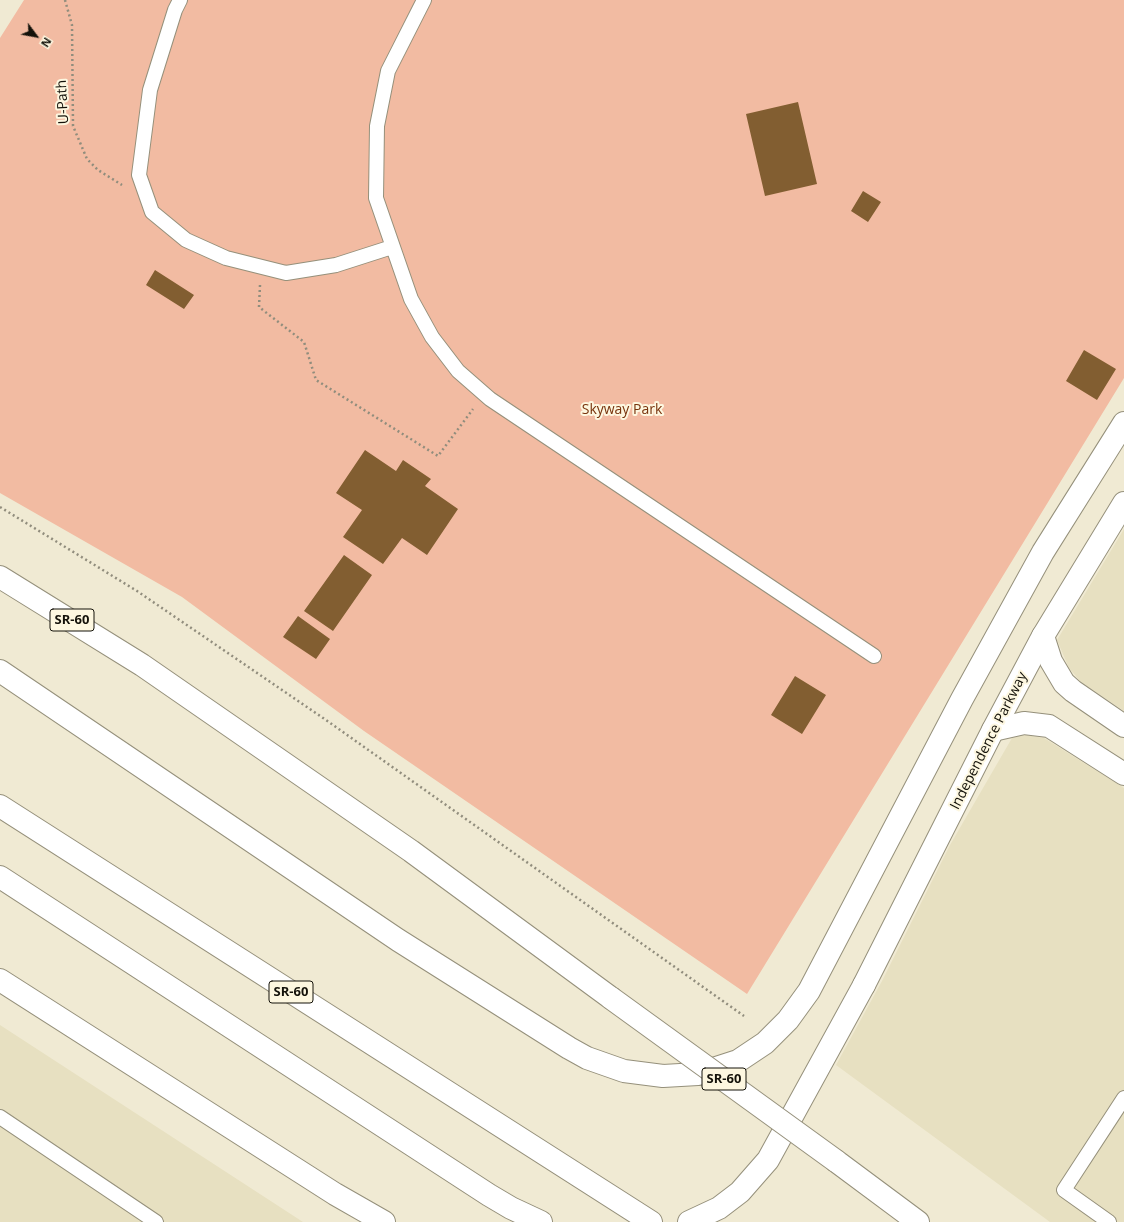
<!DOCTYPE html>
<html>
<head>
<meta charset="utf-8">
<style>
	body { margin:0 }
	#map { position:relative; width:1124px; height:1222px; overflow:hidden; background:#f0ead3; font-family:"Open Sans",sans-serif }
	canvas { display:block }
	.north { position:absolute; left:16px; top:16px; width:40px; height:40px; -webkit-text-stroke:3px #fdf7e0; paint-order:stroke; rotate:122deg; font-size:11px; font-weight:700; line-height:16px; text-align:center; color:#14120a }
	.north::after { content:''; display:block; margin:auto; width:14px; height:18px; background:#14120a; clip-path:polygon(50% 0,100% 100%,50% 72%,0 100%) }
</style>
</head>
<body>
<div id="map">
<canvas width="1124" height="1222"></canvas>
<div class="north">N</div>
</div>
<script>
const g = document.querySelector('canvas').getContext('2d');
g.lineJoin = 'round';
function paint(path, color) {
  g.fillStyle = color;
  g.fill(path, 'evenodd');
}
function toPath(rows) {
  const path = new Path2D();
  for (const r of rows) {
    path.moveTo(r[0], r[1]);
    for (let i = 2; i < r.length; i += 2) path.lineTo(r[i], r[i + 1]);
  }
  return path;
}
function stroke(path, color, width, dash) {
  g.strokeStyle = color;
  g.lineWidth = width;
  g.lineCap = dash ? 'butt' : 'round';
  g.setLineDash(dash || []);
  g.stroke(path);
}
function drawText(font, color, halo, rows, align = 'center') {
  g.font = font + ' "Open Sans",sans-serif';
  g.lineWidth = 4;
  g.setLineDash([]);
  g.textBaseline = 'middle';
  g.strokeStyle = halo;
  g.fillStyle = color;
  for (const [text, x, y, turn = 0] of rows) {
    g.save();
    g.translate(x, y);
    g.rotate((+turn || 0) * Math.PI / 180);
    g.textAlign = isNaN(turn) ? turn : align;
    if (halo) g.strokeText(text, 0, 0);
    g.fillText(text, 0, 0);
    g.restore();
  }
}
paint(toPath([
	[1124,529,1124,711,1081,682,1069,668,1057,640],
	[1026,735,1044,738,1124,788,1124,1222,1050,1222,836,1065,882,981,950,845,1012,738],
	[0,1025,303,1222,0,1222]
]), '#e7e0c1');
paint(toPath([
	[24,0,1124,0,1124,378,747,994,364,731,182,597,0,493,0,38]
]), '#f2bba2');
paint(toPath([
	[798,102,817,184,765,196,746,114],
	[863,191,881,202,868,222,851,211],
	[155,270,194,295,184,309,146,285],
	[1084,350,1116,369,1097,400,1066,381],
	[365,450,396,471,403,460,431,479,425,486,458,509,427,555,402,538,383,564,343,537,362,510,336,493],
	[344,555,372,575,333,631,304,611],
	[298,616,330,639,316,659,283,637],
	[795,676,826,695,802,734,771,715]
]), '#825e31');
const service = toPath([
	[180,0,175,10,150,90,139,175,152,212,186,240,226,258,286,273,336,265,392,247],
	[424,0,388,71,377,126,376,198,411,299,432,337,458,371,490,399,874,656],
	[0,1117,156,1222],
	[1109,1222,1064,1190,1124,1098]
]);
const minor = toPath([
	[1043,636,1051,661,1064,683,1073,691,1124,726],
	[993,730,1024,723,1049,726,1124,774]
]);
const secondary = toPath([
	[864,985,993,730,1043,636,1124,503]
]);
const motorway = toPath([
	[0,577,142,665,411,851,611,998],
	[0,671,398,940,569,1048,587,1058,624,1071,663,1076,698,1074,738,1061,765,1043,788,1020,809,991,962,699,1043,552,1124,423],
	[0,806,651,1222],
	[0,877,489,1195,511,1208,541,1222],
	[0,980,335,1194,384,1222],
	[836,1161,918,1222],
	[689,1222,719,1208,740,1192,768,1160,864,985]
]);
stroke(service, '#95907b', 16);
stroke(minor, '#95907b', 24);
stroke(secondary, '#95907b', 24);
stroke(motorway, '#95907b', 24);
stroke(toPath([
	[65,0,72,25,73,126,87,159,98,170,122,185],
	[260,285,259,307,304,342,316,380,438,456,473,409],
	[0,507,137,591,326,720,744,1016]
]), '#918d7d', 2.5, [2, 3]);
stroke(service, '#fff', 14);
stroke(minor, '#fff', 22);
stroke(secondary, '#fff', 22);
stroke(motorway, '#fff', 22);
const motorwayBridge = toPath([
	[611,998,836,1161]
]);
stroke(motorwayBridge, '#95907b', 24, []);
stroke(motorwayBridge, '#fff', 22);
for (const [x, y, w] of [
	[72,620,44],
	[291,992,44],
	[724,1079,44]
]) {
  const box = new Path2D();
  box.roundRect(x - w / 2, y - 11, w, 22, 3);
  g.fillStyle = '#fdf7e0';
  g.fill(box);
  stroke(box, '#14120a', 1);
}
drawText('bold 13px', '#14120a', null, [
	["SR-60",72,620],
	["SR-60",291,992],
	["SR-60",724,1079]
]);
drawText('14px', '#14120a', '#fdf7e0', [
	["U-Path",63,102,-93],
	["Independence Parkway",989,741,-63]
]);
drawText('14px', '#78330c', '#fdf7e0', [
	["Skyway Park",622,410]
]);
</script>
</body>
</html>
